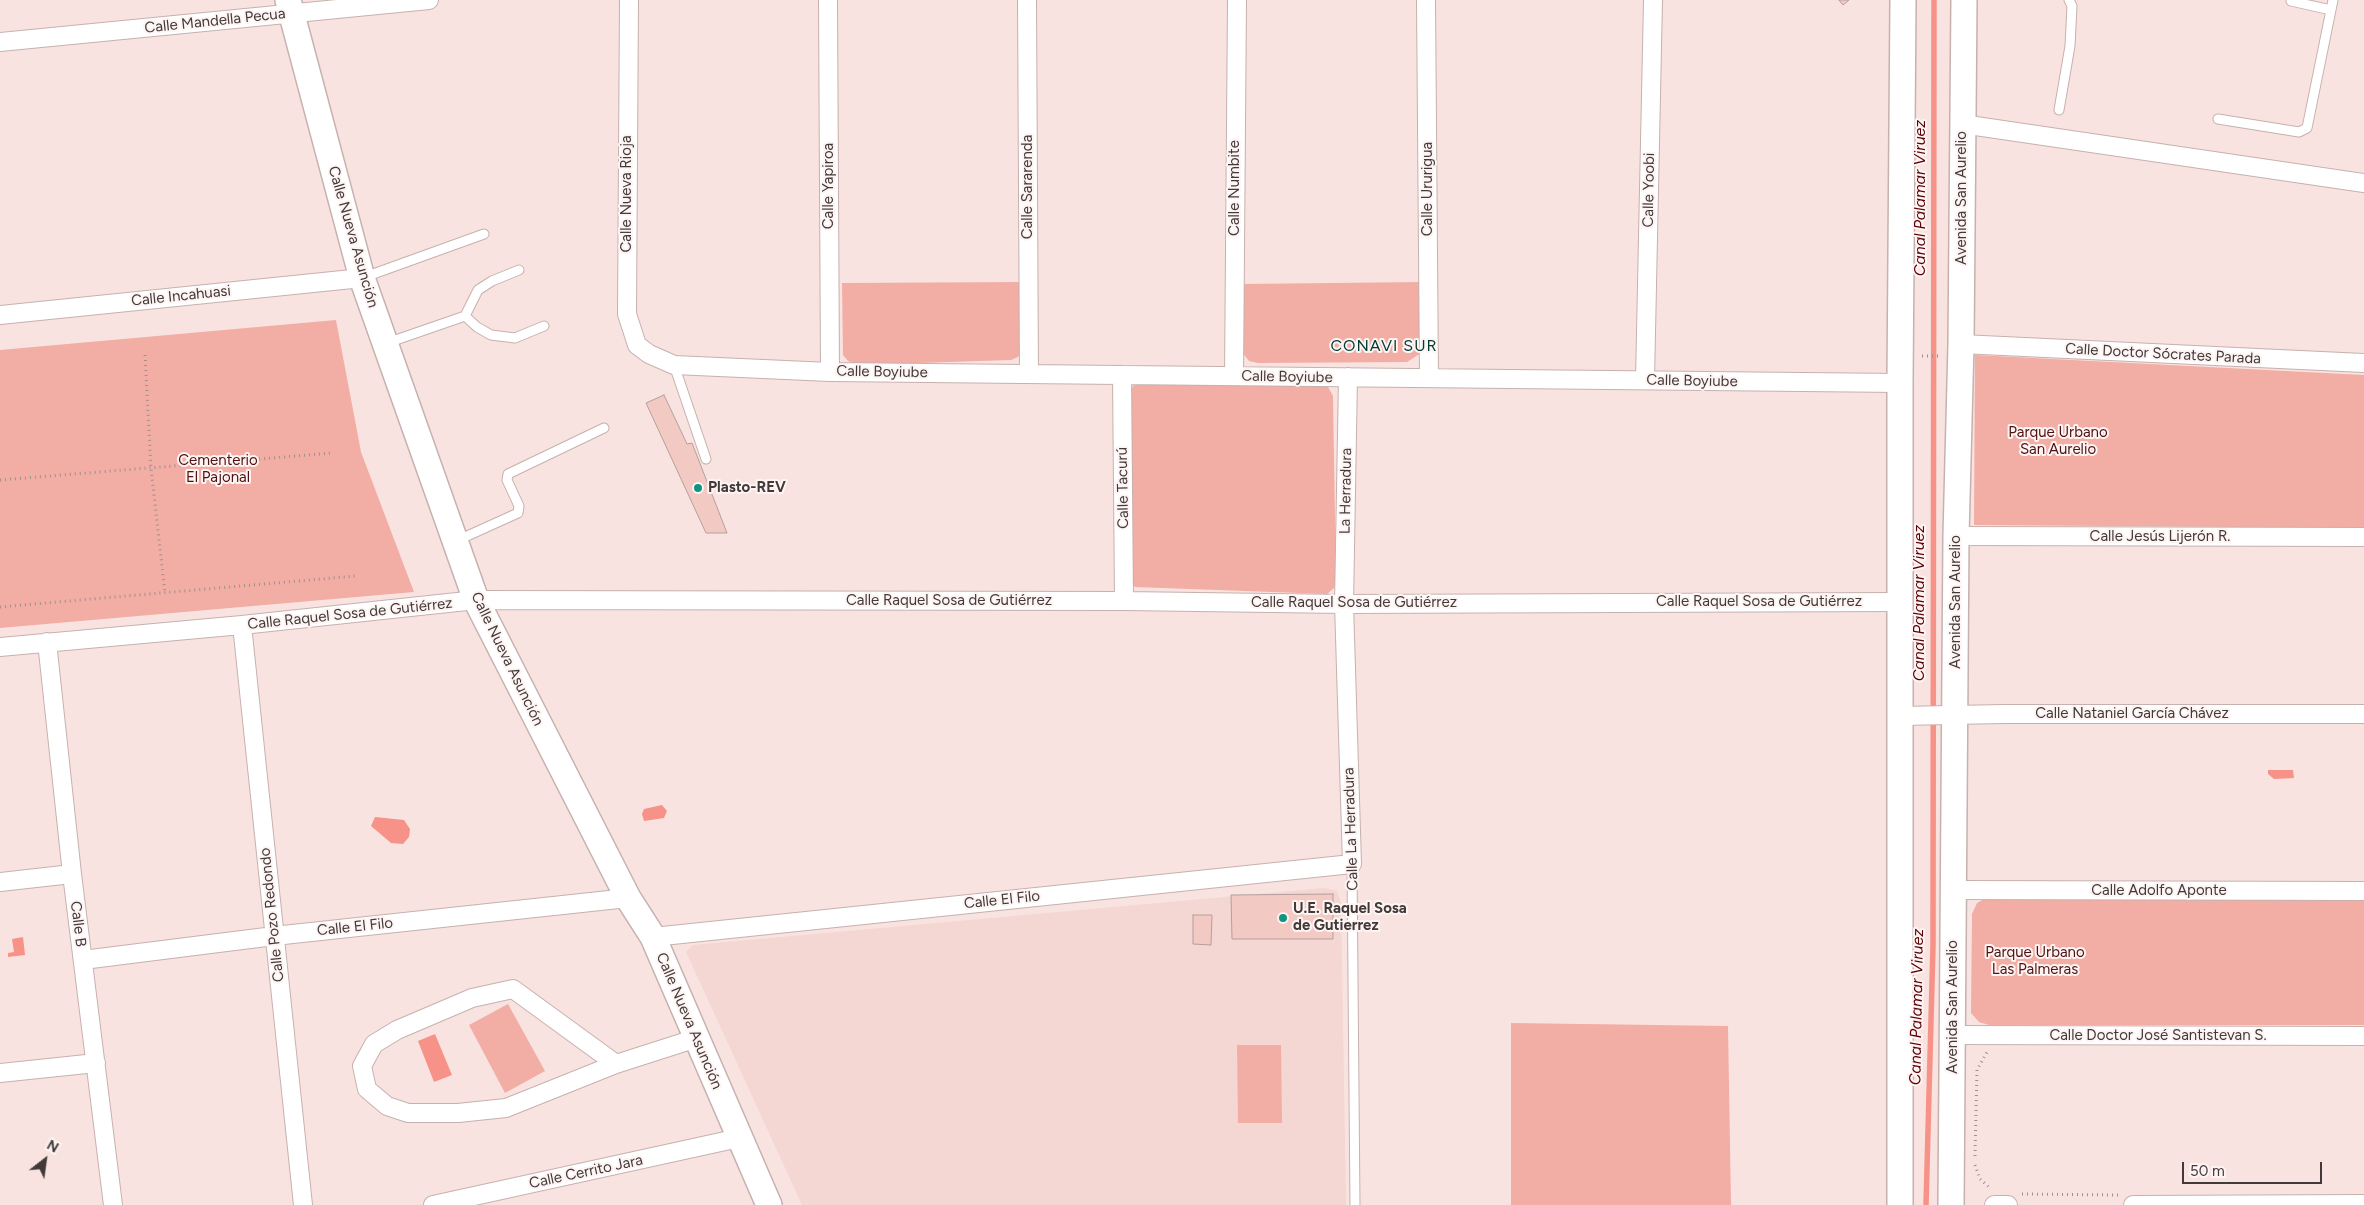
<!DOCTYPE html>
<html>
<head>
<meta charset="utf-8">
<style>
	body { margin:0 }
	#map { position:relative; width:2364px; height:1205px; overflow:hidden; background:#f9e3e0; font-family:Figtree,sans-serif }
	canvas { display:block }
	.north { position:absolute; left:20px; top:1135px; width:50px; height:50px; -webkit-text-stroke:4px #fdf4f3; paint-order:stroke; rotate:30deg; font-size:14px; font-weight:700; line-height:20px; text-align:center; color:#423a39 }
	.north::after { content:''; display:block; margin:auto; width:18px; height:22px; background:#423a39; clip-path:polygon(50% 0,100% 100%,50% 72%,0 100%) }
	.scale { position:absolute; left:2182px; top:1162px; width:140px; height:22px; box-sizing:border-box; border:2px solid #423a39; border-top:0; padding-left:6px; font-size:15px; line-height:18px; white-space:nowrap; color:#423a39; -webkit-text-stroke:4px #fdf4f3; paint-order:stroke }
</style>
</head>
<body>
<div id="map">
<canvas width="2364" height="1205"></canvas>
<div class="north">N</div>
<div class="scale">50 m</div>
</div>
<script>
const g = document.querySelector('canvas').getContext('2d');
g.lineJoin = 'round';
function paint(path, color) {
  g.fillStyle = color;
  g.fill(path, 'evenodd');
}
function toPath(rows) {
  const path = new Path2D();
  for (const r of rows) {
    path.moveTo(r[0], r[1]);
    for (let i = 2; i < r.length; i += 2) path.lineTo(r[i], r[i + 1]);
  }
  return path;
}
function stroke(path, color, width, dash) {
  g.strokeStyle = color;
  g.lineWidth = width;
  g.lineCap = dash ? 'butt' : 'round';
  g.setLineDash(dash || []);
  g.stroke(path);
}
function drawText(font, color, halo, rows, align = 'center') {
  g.font = font + ' Figtree,sans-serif';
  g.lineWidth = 4;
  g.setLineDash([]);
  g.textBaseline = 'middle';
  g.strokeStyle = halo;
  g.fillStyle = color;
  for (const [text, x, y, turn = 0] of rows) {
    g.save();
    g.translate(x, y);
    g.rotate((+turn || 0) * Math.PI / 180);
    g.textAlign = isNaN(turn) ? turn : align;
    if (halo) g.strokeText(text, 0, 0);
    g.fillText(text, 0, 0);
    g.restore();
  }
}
paint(toPath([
	[1324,888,1337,891,1341,902,1346,1205,802,1205,686,952,693,945]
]), '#f4d6d2');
paint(toPath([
	[1023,282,1023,348,1018,357,1011,360,858,365,848,361,843,355,842,283],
	[1424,282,1421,353,1407,362,1258,363,1249,361,1241,351,1241,284],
	[336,320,361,452,414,592,0,628,0,350],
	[1975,355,2364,375,2364,528,1974,525],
	[1146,383,1327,385,1333,396,1336,580,1334,588,1327,594,1135,587,1129,581,1128,394,1134,385],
	[1986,898,2364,900,2364,1025,1989,1025,1979,1022,1971,1013,1972,914,1977,903],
	[508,1004,545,1071,505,1093,469,1025],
	[1511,1023,1728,1026,1731,1205,1511,1205],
	[1237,1045,1281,1045,1282,1123,1238,1123]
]), '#f2ada5');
paint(toPath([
	[2268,770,2293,770,2294,778,2274,779,2268,774],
	[662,805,667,811,664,818,644,821,642,814,644,809],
	[375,817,404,820,410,829,409,837,403,844,391,843,371,826],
	[23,937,25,955,8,957,8,953,14,952,12,939],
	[435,1034,452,1075,434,1082,418,1041]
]), '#f69288');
stroke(toPath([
	[1926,1205,1933,946,1934,0]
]), '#f69288', 5.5);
const building = toPath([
	[1839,0,1849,0,1843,5,1839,0],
	[664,395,687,444,692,443,727,533,706,533,646,403,664,395],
	[1333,894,1333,939,1232,939,1231,895,1333,894],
	[1193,915,1212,915,1211,945,1193,944,1193,915]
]);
paint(building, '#f3c9c3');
stroke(building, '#b39f9c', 1);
const lane = toPath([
	[2291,1,2331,10],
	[2059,110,2070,46,2072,6,2069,0],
	[2218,119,2299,132,2307,128,2333,0],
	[362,278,484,234],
	[465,316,478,290,492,281,519,270],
	[387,343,465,316,477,327,491,335,515,338,544,326],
	[674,365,706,459],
	[456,541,518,513,519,506,507,480,508,474,604,428],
	[1352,864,1355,1205]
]);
const street = toPath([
	[629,0,627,314,637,345,649,354,674,365,830,372,1900,383],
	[828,0,830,372],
	[1027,0,1029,374],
	[1426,0,1429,378],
	[0,42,429,0],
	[1962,124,2364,183],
	[0,315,362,278],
	[1961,344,2364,363],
	[1122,375,1124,601],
	[1234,376,1237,0],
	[1645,380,1653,0],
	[1956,536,2364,537],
	[242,625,303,1205],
	[47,642,72,874,113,1205],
	[0,647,242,625,476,600,1124,601,1344,604,1901,602],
	[1899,716,2004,714,2364,714],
	[0,882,72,874],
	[1954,890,2364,891],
	[653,937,1352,864,1344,604,1348,377],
	[83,960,274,936,628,898],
	[1952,1035,2364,1036],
	[616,1064,513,989,472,998,397,1030,374,1044,362,1066,367,1089,387,1106,408,1113,458,1113,506,1108,616,1064,697,1038],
	[0,1073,96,1063],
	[433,1205,739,1138],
	[1994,1205,2008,1205],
	[2133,1205,2364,1204]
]);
const secondary = toPath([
	[288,0,362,278,476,600,628,898,653,937,769,1205],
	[1900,1205,1900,383,1903,0],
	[1951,1205,1956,536,1961,344,1964,0]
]);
stroke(lane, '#c6b1ae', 11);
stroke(street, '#c6b1ae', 20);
stroke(secondary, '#c6b1ae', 28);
stroke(toPath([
	[145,355,151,468,165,593],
	[1922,356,1940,356],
	[0,480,333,453],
	[0,607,355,576],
	[1975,1156,1977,1070,1987,1052],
	[1975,1165,1980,1179,1990,1188],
	[2022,1194,2118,1195]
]), '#a0908e', 3, [1, 4]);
stroke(lane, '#fff', 9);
stroke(street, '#fff', 18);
stroke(secondary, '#fff', 25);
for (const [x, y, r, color] of [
	[698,488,5,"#11947e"],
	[1283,918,5,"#11947e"]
]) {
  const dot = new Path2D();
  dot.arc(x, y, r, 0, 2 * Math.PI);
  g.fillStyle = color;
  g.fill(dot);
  stroke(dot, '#fdf4f3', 2);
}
drawText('15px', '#423a39', '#fdf4f3', [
	["Calle Mandella Pecua",215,21,-6],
	["Calle Yapiroa",829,186,-90],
	["Calle Sararenda",1028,187,-90],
	["Calle Numbite",1235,188,-90],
	["Calle Ururigua",1428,189,-90],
	["Calle Yoobi",1649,190,-89],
	["Calle Nueva Rioja",627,194,-90],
	["Avenida San Aurelio",1962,198,-90],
	["Calle Nueva Asunción",353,237,74],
	["Calle Incahuasi",181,296,-6],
	["Calle Doctor Sócrates Parada",2163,354,3],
	["Calle Boyiube",882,372,1],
	["Calle Boyiube",1287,377,1],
	["Calle Boyiube",1692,381,1],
	["Calle Tacurú",1123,488,-91],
	["La Herradura",1346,491,-89],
	["Calle Jesús Lijerón R.",2160,537],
	["Calle Raquel Sosa de Gutiérrez",949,601],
	["Calle Raquel Sosa de Gutiérrez",1759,602],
	["Avenida San Aurelio",1956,602,-90],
	["Calle Raquel Sosa de Gutiérrez",1354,603],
	["Calle Raquel Sosa de Gutiérrez",350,614,-6],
	["Calle Nueva Asunción",507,659,64],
	["Calle Nataniel García Chávez",2132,714],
	["Calle La Herradura",1351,829,-92],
	["Calle Adolfo Aponte",2159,891],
	["Calle El Filo",1002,900,-6],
	["Calle Pozo Redondo",272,915,-96],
	["Calle B",78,924,83],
	["Calle El Filo",355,927,-6],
	["Avenida San Aurelio",1953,1007,-90],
	["Calle Nueva Asunción",689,1021,67],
	["Calle Doctor José Santistevan S.",2158,1036],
	["Calle Cerrito Jara",586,1172,-12]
]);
drawText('15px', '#4f1210', '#fdf4f3', [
	["Parque Urbano",2058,433],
	["San Aurelio",2058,450],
	["Cementerio",218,461],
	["El Pajonal",218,478],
	["Parque Urbano",2035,953],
	["Las Palmeras",2035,970]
]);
drawText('bold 15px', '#423a39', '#fdf4f3', [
	["Plasto-REV",708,488],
	["U.E. Raquel Sosa",1293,909],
	["de Gutierrez",1293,926]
], 'left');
drawText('italic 16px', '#5c0005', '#fdf4f3', [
	["Canal Palamar Viruez",1920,198,-90],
	["Canal Palamar Viruez",1919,603,-90],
	["Canal Palamar Viruez",1917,1007,-89]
]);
g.letterSpacing = '1px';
drawText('16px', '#003c32', '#fdf4f3', [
	["CONAVI SUR",1384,346]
]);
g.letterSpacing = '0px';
</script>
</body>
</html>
